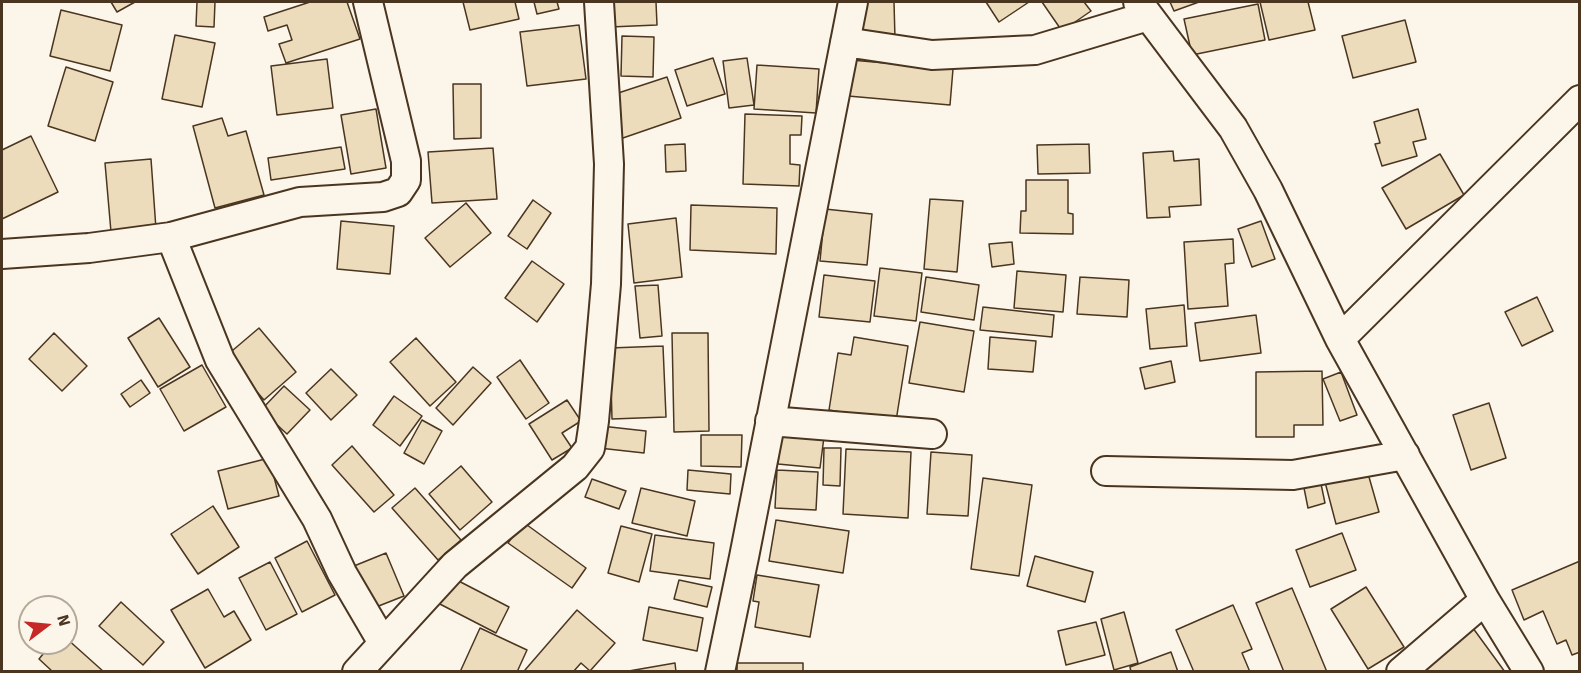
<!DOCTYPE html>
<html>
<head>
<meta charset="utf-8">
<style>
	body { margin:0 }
	#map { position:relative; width:1581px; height:673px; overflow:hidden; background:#fbf6e9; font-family:Signika,sans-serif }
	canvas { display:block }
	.frame { position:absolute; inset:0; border:3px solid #4a3520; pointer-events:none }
	.north { position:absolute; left:18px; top:595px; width:60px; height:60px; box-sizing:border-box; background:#fbf6e9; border:2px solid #b4a999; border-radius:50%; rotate:74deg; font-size:16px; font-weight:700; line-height:24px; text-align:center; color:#4a3520 }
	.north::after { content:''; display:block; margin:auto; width:21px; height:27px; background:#c62828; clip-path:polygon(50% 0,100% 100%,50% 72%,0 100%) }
</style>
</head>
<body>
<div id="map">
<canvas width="1581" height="673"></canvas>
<div class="frame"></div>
<div class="north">N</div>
</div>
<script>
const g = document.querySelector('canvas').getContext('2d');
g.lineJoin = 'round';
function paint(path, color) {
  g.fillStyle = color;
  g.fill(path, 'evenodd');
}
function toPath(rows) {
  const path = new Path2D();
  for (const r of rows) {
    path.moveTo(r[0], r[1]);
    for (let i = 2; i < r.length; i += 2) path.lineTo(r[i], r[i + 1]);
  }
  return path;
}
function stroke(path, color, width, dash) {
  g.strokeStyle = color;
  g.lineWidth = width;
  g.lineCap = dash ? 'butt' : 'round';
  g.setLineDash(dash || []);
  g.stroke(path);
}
const building = toPath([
	[111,2,135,2,117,12,111,2],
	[197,2,215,2,214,27,196,26,197,2],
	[310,2,347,2,360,39,286,63,279,44,292,40,287,25,268,31,264,17,310,2],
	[463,2,515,2,519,19,470,30,463,2],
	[534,2,557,2,559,9,537,14,534,2],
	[609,2,656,2,657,25,610,27,609,2],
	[857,2,894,2,895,39,859,41,857,2],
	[986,2,1029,2,999,22,986,2],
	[1042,2,1084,2,1091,11,1062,31,1042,2],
	[1170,2,1199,2,1174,11,1170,2],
	[1260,2,1308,2,1315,30,1269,40,1260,2],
	[1258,4,1265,40,1192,55,1184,19,1258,4],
	[61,10,122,25,110,71,50,56,61,10],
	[1405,20,1416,62,1353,78,1342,36,1405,20],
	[579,25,586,79,527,86,520,32,579,25],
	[175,35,215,43,202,107,162,99,175,35],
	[622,36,654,37,653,77,621,76,622,36],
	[713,58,725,94,687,106,675,70,713,58],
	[747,58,754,105,729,108,723,61,747,58],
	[327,59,333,108,277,115,271,66,327,59],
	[851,60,953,69,950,105,848,96,851,60],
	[757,65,819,69,816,113,754,109,757,65],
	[66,67,113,82,95,141,48,126,66,67],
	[667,77,681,118,620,139,606,97,667,77],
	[453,84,481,84,481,138,454,139,453,84],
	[376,109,386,168,351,174,341,115,376,109],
	[1418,109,1426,139,1413,142,1417,156,1382,166,1375,144,1380,143,1374,122,1418,109],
	[745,114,802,116,801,135,790,135,790,164,800,165,799,186,743,184,745,114],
	[222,118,228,136,246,131,264,195,215,208,193,126,222,118],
	[31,136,58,192,2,219,2,150,31,136],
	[685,144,686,171,666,172,665,145,685,144],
	[1089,144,1090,173,1038,174,1037,145,1089,144],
	[341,147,345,169,271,180,268,158,341,147],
	[493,148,497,199,432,203,428,152,493,148],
	[1173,151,1174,161,1199,159,1201,205,1169,207,1170,217,1147,218,1143,153,1173,151],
	[1440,154,1464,195,1406,229,1382,188,1440,154],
	[151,159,156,229,111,232,105,163,151,159],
	[1026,180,1068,180,1068,213,1073,214,1073,234,1020,233,1021,211,1026,211,1026,180],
	[930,199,963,201,957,272,924,269,930,199],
	[533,200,551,213,527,249,508,236,533,200],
	[466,203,491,233,450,267,425,238,466,203],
	[691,205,777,208,776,254,690,250,691,205],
	[825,209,872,214,867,265,820,261,825,209],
	[676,218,682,277,634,283,628,224,676,218],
	[341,221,394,226,390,274,337,269,341,221],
	[1261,221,1275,259,1252,267,1238,229,1261,221],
	[1233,239,1234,263,1225,264,1228,306,1188,309,1184,242,1233,239],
	[1012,242,1014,264,992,267,989,244,1012,242],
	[532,261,564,284,537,322,505,298,532,261],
	[880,268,922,273,916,321,874,316,880,268],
	[1017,271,1066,275,1063,312,1014,308,1017,271],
	[824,275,875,281,870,322,819,317,824,275],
	[926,277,979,285,974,320,921,312,926,277],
	[1080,277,1129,280,1127,317,1077,314,1080,277],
	[658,285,662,336,640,338,635,286,658,285],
	[1537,297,1553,331,1522,346,1505,312,1537,297],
	[1184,305,1187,346,1150,349,1146,309,1184,305],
	[983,307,1054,315,1052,337,980,330,983,307],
	[1256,315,1261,353,1200,361,1195,323,1256,315],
	[159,318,190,367,158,387,128,338,159,318],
	[920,322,974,331,964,392,909,383,920,322],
	[259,328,296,372,264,400,226,356,259,328],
	[54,333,87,366,62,391,29,359,54,333],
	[672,333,708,333,709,431,674,432,672,333],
	[854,337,908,346,896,421,829,410,838,353,851,355,854,337],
	[990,337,1036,341,1033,372,988,369,990,337],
	[416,338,456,382,430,406,390,362,416,338],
	[663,346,666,417,612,419,610,348,663,346],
	[520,360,549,403,526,419,497,377,520,360],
	[1171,361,1175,382,1145,389,1140,368,1171,361],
	[202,365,226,407,184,431,160,389,202,365],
	[473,367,491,383,453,425,436,408,473,367],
	[331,369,357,395,331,420,306,393,331,369],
	[1322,371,1323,425,1294,425,1294,437,1256,437,1256,372,1322,371],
	[1341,372,1357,415,1340,421,1323,379,1341,372],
	[141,380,150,393,130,407,121,394,141,380],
	[284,386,310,410,287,434,261,410,284,386],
	[394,396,422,416,400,446,373,425,394,396],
	[567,400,581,421,562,433,572,448,552,460,529,424,567,400],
	[1489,403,1506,458,1471,470,1453,415,1489,403],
	[422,420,442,431,424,464,404,453,422,420],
	[601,426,646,431,644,453,599,448,601,426],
	[781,432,824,437,820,468,778,464,781,432],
	[701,435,742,435,741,467,701,466,701,435],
	[352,446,394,495,374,512,332,465,352,446],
	[824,448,841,448,840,486,823,485,824,448],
	[846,449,911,452,908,518,843,514,846,449],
	[931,452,972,455,968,516,927,514,931,452],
	[269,458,279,496,228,509,218,471,269,458],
	[461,466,492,502,460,530,429,494,461,466],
	[688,470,731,474,730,494,687,490,688,470],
	[777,470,818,472,816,510,775,508,777,470],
	[1367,470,1379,512,1336,524,1325,482,1367,470],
	[983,478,1032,485,1019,576,971,569,983,478],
	[592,479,626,491,619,509,585,497,592,479],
	[1321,484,1325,503,1308,508,1304,488,1321,484],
	[415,488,461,540,438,560,392,508,415,488],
	[641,488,695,501,687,536,632,523,641,488],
	[213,506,239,547,198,574,171,534,213,506],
	[776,520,849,531,843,573,769,561,776,520],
	[523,522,586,568,572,588,508,543,523,522],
	[621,526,652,534,639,582,608,573,621,526],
	[1342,533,1356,570,1310,587,1296,550,1342,533],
	[655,535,714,543,710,579,650,571,655,535],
	[307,541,335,595,302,612,275,558,307,541],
	[386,553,404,596,366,611,349,568,386,553],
	[1035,556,1093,572,1085,602,1027,586,1035,556],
	[1580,561,1580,652,1572,655,1566,640,1557,644,1543,611,1524,620,1512,590,1580,561],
	[270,562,297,614,266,630,239,578,270,562],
	[447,575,509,607,496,633,434,601,447,575],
	[757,575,819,585,810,637,755,627,759,602,753,601,757,575],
	[679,580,712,587,707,607,674,599,679,580],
	[1366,587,1404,647,1368,669,1331,609,1366,587],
	[1292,588,1327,672,1284,672,1256,603,1292,588],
	[208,589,224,617,234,611,251,640,205,668,171,610,208,589],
	[121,602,164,642,143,665,99,626,121,602],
	[1233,605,1252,649,1242,653,1250,672,1194,672,1176,630,1233,605],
	[649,607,703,618,697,651,643,640,649,607],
	[577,610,615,643,590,671,581,663,573,672,527,672,525,670,577,610],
	[1124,612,1138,663,1114,670,1101,619,1124,612],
	[1096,622,1105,655,1066,665,1058,631,1096,622],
	[1470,624,1505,672,1419,672,1470,624],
	[480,628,527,650,517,672,460,672,480,628],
	[66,638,104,672,53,672,39,659,52,643,66,643,66,638],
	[1171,652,1178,672,1131,672,1130,667,1171,652],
	[675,663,676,672,623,672,675,663],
	[737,663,803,663,803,672,737,672,737,663]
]);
paint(building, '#ecdcbc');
stroke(building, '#4a3520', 1.5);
const minor = toPath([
	[1138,2,1233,128,1268,190,1340,339,1485,600,1529,672],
	[845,42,932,55,1035,50,1148,16],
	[171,237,220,360,317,519,342,573,383,643],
	[2,254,89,248,171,237,300,202,383,197,398,192,406,180,406,161,368,2],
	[1340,339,1580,100],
	[770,421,932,434],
	[1106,471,1293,475,1405,455],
	[357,672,455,565,575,467,590,448,594,421,606,284,609,164,599,2],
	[720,672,744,557,853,2],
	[1401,672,1485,600]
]);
stroke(minor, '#4a3520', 32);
stroke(minor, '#fbf6e9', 28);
</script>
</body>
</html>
